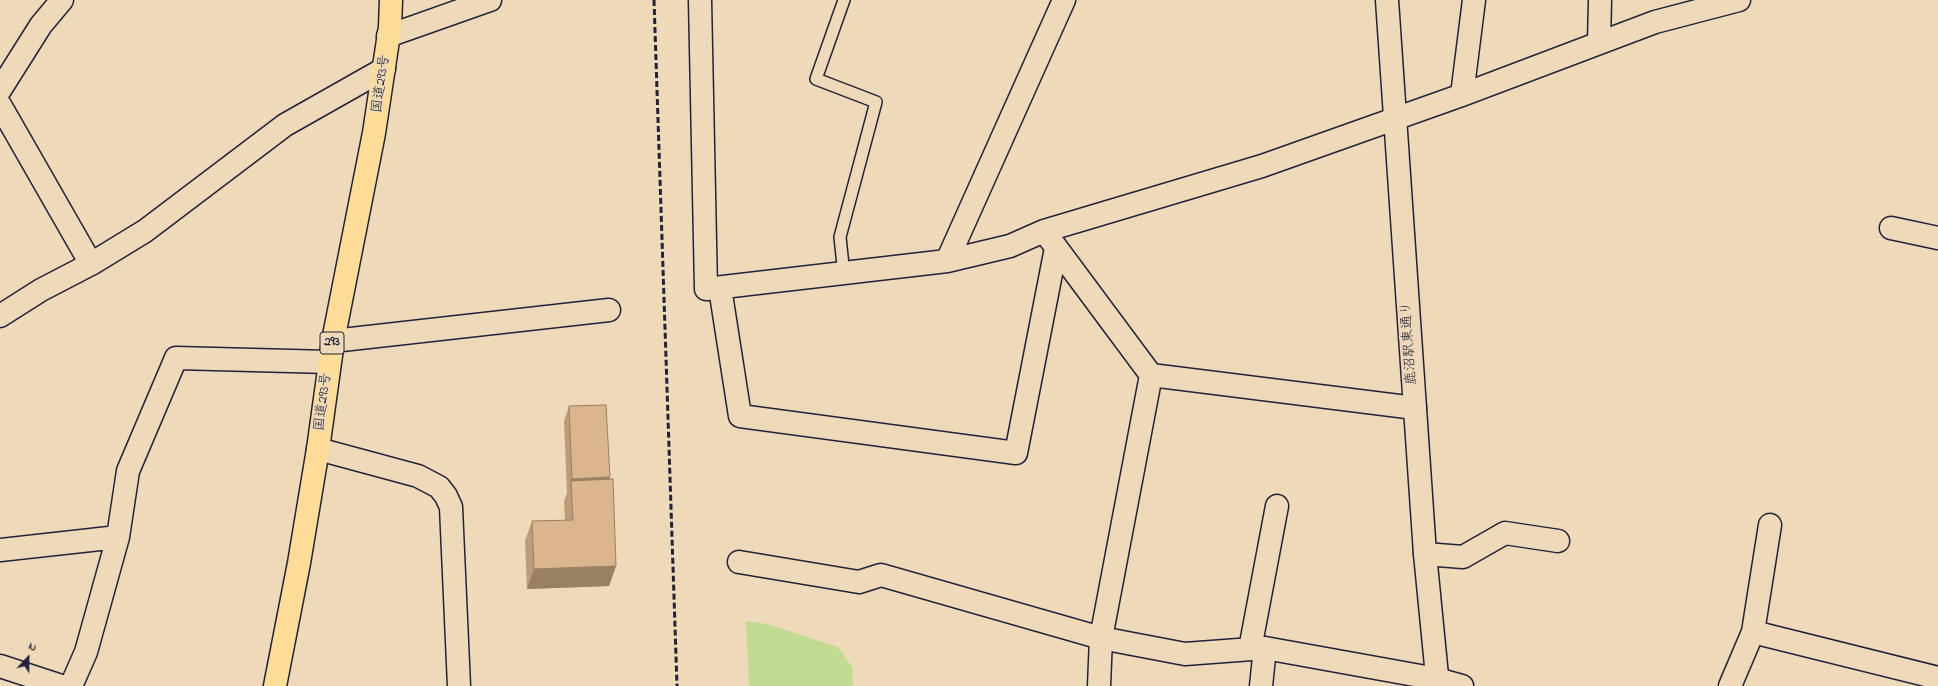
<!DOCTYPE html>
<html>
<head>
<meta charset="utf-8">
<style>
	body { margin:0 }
	#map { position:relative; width:1938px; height:686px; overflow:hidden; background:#eed9b8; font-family:"Indie Flower",sans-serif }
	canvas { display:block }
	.north { position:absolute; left:8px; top:638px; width:40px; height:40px; -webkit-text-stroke:3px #eed9b8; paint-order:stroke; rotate:22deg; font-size:11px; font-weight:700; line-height:16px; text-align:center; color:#22223b }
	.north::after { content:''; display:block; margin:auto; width:14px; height:18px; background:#22223b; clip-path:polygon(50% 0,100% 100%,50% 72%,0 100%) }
</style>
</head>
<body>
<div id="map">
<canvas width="1938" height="686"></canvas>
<div class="north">N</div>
</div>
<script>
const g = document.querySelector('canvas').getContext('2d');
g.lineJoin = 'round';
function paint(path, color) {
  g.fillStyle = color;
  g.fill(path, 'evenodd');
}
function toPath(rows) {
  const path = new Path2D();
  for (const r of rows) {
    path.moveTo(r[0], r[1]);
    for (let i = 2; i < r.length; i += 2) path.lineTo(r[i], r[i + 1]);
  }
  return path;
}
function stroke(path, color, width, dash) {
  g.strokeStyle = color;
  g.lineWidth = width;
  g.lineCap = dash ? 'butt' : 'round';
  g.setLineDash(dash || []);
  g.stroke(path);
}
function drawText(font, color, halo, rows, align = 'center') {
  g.font = font + ' "Indie Flower","Klee One",sans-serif';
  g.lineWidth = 3.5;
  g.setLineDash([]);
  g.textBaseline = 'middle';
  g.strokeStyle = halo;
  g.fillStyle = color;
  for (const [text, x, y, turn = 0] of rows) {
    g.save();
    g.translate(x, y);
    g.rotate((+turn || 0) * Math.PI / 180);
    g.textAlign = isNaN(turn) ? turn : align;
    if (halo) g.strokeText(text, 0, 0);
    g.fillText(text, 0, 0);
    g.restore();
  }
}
paint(toPath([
	[746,621,767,624,838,647,852,667,853,686,749,686]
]), '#c1db92');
const lane = toPath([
	[844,0,816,79,876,102,840,237,844,275]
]);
const street = toPath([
	[700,0,706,289,947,261,1010,246,1044,231,1262,166,1462,95,1655,22,1739,0],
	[388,36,490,0],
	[1599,43,1600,0],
	[0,90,41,25,62,0],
	[1462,95,1474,0],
	[0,105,91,264],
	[1891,228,1938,238],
	[947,261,1064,0],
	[720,288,740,416,1016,453,1056,248],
	[0,316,41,290,91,264,145,231,285,125,384,69],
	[333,341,609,310],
	[1151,375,1415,408],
	[318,449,418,476,439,487,446,496,451,507,459,686],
	[0,550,118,537],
	[1425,554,1463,557,1505,533,1558,541],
	[739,562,859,582,881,575,1101,638,1151,375,1044,231],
	[1753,632,1938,678],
	[1250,649,1277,506],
	[0,666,61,686],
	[71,686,86,652,118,537,128,471,176,358,329,362],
	[1099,686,1101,638,1185,654,1265,648,1437,679,1462,686],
	[1261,686,1265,648],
	[1730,686,1753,632,1770,525]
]);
const secondary = toPath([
	[1387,0,1425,554,1438,686]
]);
const highway = toPath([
	[275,686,299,563,318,449,333,341,374,133,390,27,391,0]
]);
stroke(lane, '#22223b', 14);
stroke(street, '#22223b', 25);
stroke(secondary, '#22223b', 25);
stroke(highway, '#22223b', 25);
stroke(lane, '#eed9b8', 11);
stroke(street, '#eed9b8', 22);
stroke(secondary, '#eed9b8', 22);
stroke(highway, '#fedd96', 22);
stroke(toPath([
	[654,0,677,686]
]), '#22223b', 3, [6, 3]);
paint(toPath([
	[569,406,609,479,616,566,609,586,527,589,525,541,532,521,565,520,564,501,567,493,564,421]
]), '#bc9c7a');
paint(toPath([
	[610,477,605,492,571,481,567,493,572,479],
	[616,566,609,586,527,589,534,569]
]), '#997f63');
const building = toPath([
	[606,405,610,477,572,479,569,406,606,405],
	[613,479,616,566,534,569,532,521,573,520,571,481,613,479]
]);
paint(building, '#dbb58e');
stroke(building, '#997f63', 1);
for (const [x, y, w] of [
	[332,343,24]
]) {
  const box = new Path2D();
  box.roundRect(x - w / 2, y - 11, w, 22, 3);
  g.fillStyle = '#eed9b8';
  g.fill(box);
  stroke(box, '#22223b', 1);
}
drawText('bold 13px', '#22223b', null, [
	["293",332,343]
]);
drawText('14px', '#22223b', '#eed9b8', [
	["国道293号",382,84,-82],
	["鹿沼駅東通り",1410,343,-94],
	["国道293号",324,402,-83]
]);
</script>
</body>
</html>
